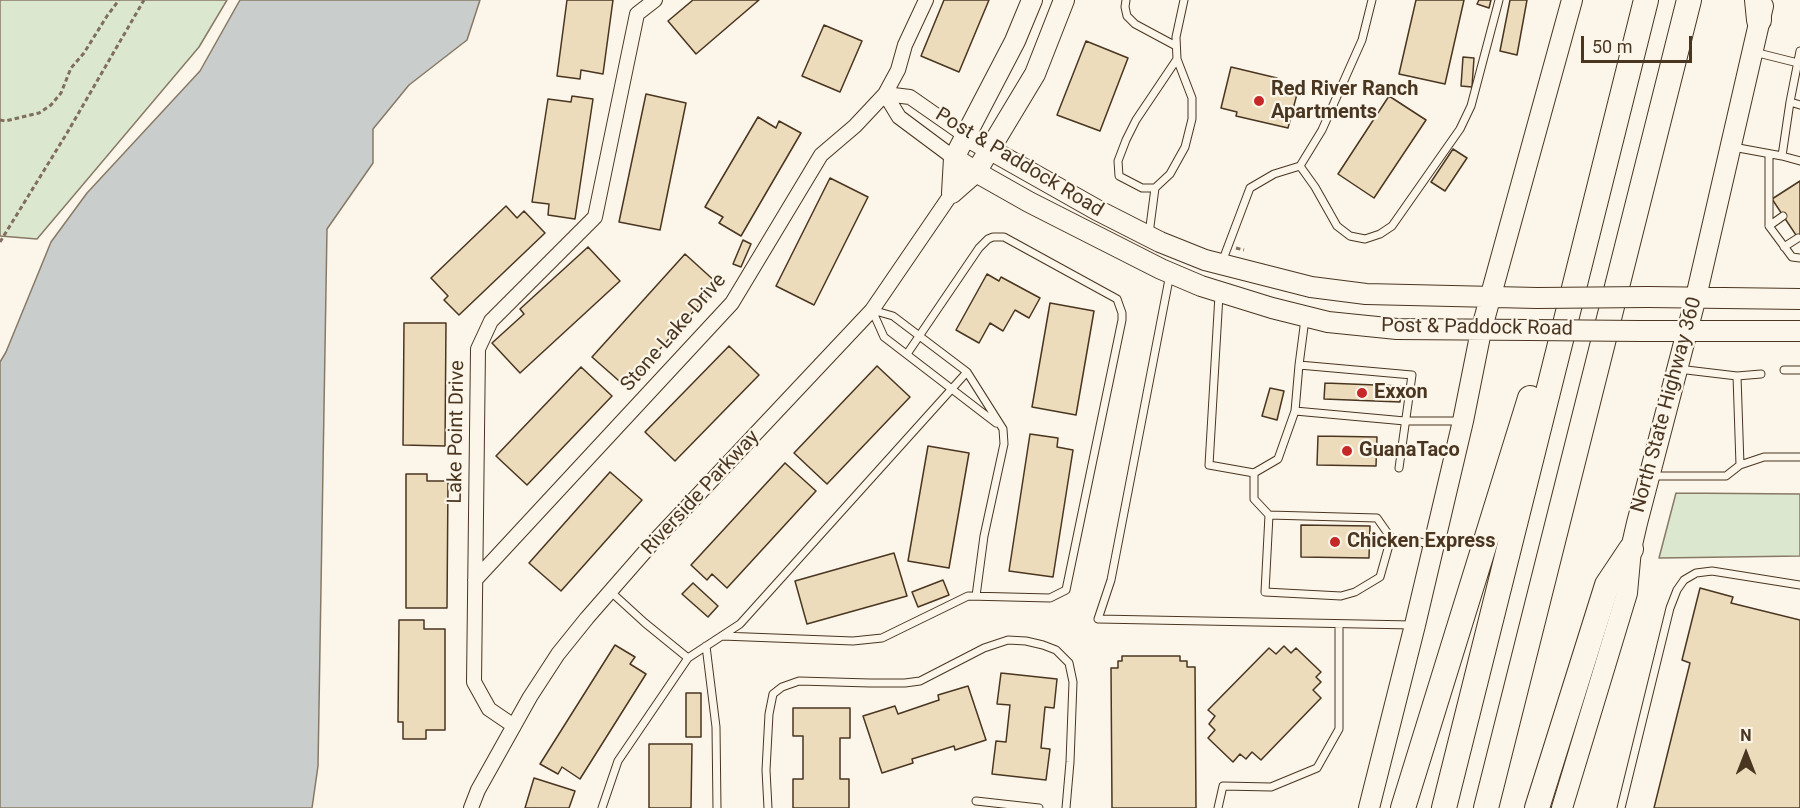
<!DOCTYPE html>
<html>
<head>
<meta charset="utf-8">
<style>
	body { margin:0 }
	#map { position:relative; width:1800px; height:808px; overflow:hidden; background:#fbf6e9; font-family:Roboto,sans-serif }
	canvas { display:block }
	.north { position:absolute; left:1716px; top:724px; width:60px; height:60px; -webkit-text-stroke:4px #fbf6e9; paint-order:stroke; rotate:0deg; font-size:16px; font-weight:700; line-height:24px; text-align:center; color:#4a3520 }
	.north::after { content:''; display:block; margin:auto; width:21px; height:27px; background:#4a3520; clip-path:polygon(50% 0,100% 100%,50% 72%,0 100%) }
	.scale { position:absolute; left:1581px; top:36px; width:111px; height:27px; box-sizing:border-box; border:3px solid #4a3520; border-top:0; padding-left:8px; font-size:18px; line-height:21px; white-space:nowrap; color:#4a3520; -webkit-text-stroke:4px #fbf6e9; paint-order:stroke }
</style>
</head>
<body>
<div id="map">
<canvas width="1800" height="808"></canvas>
<div class="north">N</div>
<div class="scale">50 m</div>
</div>
<script>
const g = document.querySelector('canvas').getContext('2d');
g.lineJoin = 'round';
function paint(path, color) {
  g.fillStyle = color;
  g.fill(path, 'evenodd');
}
function toPath(rows) {
  const path = new Path2D();
  for (const r of rows) {
    path.moveTo(r[0], r[1]);
    for (let i = 2; i < r.length; i += 2) path.lineTo(r[i], r[i + 1]);
  }
  return path;
}
function stroke(path, color, width, dash) {
  g.strokeStyle = color;
  g.lineWidth = width;
  g.lineCap = dash ? 'butt' : 'round';
  g.setLineDash(dash || []);
  g.stroke(path);
}
function drawText(font, color, halo, rows, align = 'center') {
  g.font = font + ' Roboto,sans-serif';
  g.lineWidth = 4.5;
  g.setLineDash([]);
  g.textBaseline = 'middle';
  g.strokeStyle = halo;
  g.fillStyle = color;
  for (const [text, x, y, turn = 0] of rows) {
    g.save();
    g.translate(x, y);
    g.rotate((+turn || 0) * Math.PI / 180);
    g.textAlign = isNaN(turn) ? turn : align;
    if (halo) g.strokeText(text, 0, 0);
    g.fillText(text, 0, 0);
    g.restore();
  }
}
const green = toPath([
	[0,0,227,0,199,47,37,239,0,236,0,0],
	[1676,493,1800,494,1800,556,1659,558,1676,493]
]);
paint(green, '#dce7d0');
stroke(green, '#887966', 1.5);
const water = toPath([
	[240,0,480,0,467,40,409,85,373,129,373,163,327,229,318,766,312,808,0,808,0,362,6,352,51,242,87,193,200,71,240,0]
]);
paint(water, '#c9cecd');
stroke(water, '#887966', 1.5);
const building = toPath([
	[567,0,613,0,603,74,581,70,580,79,557,76,567,0],
	[693,0,759,0,696,54,668,21,693,0],
	[944,0,989,0,959,72,921,56,944,0],
	[1416,0,1464,0,1445,84,1399,74,1416,0],
	[1479,0,1491,0,1489,8,1477,4,1479,0],
	[1510,0,1527,0,1517,55,1500,51,1510,0],
	[824,25,862,41,840,92,802,76,824,25],
	[1086,41,1128,58,1100,131,1057,115,1086,41],
	[1463,57,1474,58,1472,87,1461,86,1463,57],
	[1231,67,1277,78,1275,88,1297,94,1288,128,1236,116,1237,112,1221,108,1231,67],
	[646,94,686,103,660,230,619,222,646,94],
	[572,96,593,99,575,219,548,215,549,204,532,202,548,99,571,102,572,96],
	[1389,96,1426,120,1374,198,1338,174,1389,96],
	[758,117,776,128,779,121,801,133,741,236,719,223,723,217,705,207,758,117],
	[1453,149,1467,158,1445,191,1431,182,1453,149],
	[830,178,868,197,814,305,776,286,830,178],
	[1800,181,1800,241,1772,199,1800,181],
	[506,206,517,218,524,211,545,233,459,315,444,300,448,296,431,278,506,206],
	[743,240,751,244,741,267,733,264,743,240],
	[588,247,620,281,520,373,492,343,524,314,520,309,588,247],
	[685,254,718,284,626,387,592,357,685,254],
	[987,274,999,281,1001,277,1040,298,1029,318,1015,310,1003,331,990,323,979,343,956,330,987,274],
	[1050,303,1094,311,1076,415,1032,407,1050,303],
	[404,323,446,323,445,446,403,445,404,323],
	[729,346,759,375,675,461,645,432,729,346],
	[877,366,910,397,827,484,794,453,877,366],
	[581,367,612,396,527,485,496,456,581,367],
	[1325,383,1401,386,1400,402,1324,399,1325,383],
	[1270,388,1284,391,1277,420,1262,416,1270,388],
	[1030,434,1058,438,1057,447,1073,450,1053,577,1009,571,1030,434],
	[1318,436,1377,437,1376,466,1317,465,1318,436],
	[928,446,969,453,949,568,908,561,928,446],
	[785,463,816,491,727,588,712,574,707,580,691,565,785,463],
	[610,472,642,500,561,591,529,563,610,472],
	[406,474,427,474,427,481,448,481,447,608,406,608,406,474],
	[1301,525,1370,526,1369,558,1301,557,1301,525],
	[894,553,907,596,807,624,795,581,894,553],
	[943,580,949,595,918,607,912,592,943,580],
	[693,583,718,606,708,617,682,594,693,583],
	[1700,588,1733,597,1731,603,1800,620,1800,808,1654,808,1690,663,1682,660,1700,588],
	[399,620,424,620,424,629,445,629,445,730,426,730,426,739,403,739,403,722,398,722,399,620],
	[615,645,635,657,630,664,646,674,580,779,562,767,558,774,540,764,615,645],
	[1284,646,1291,653,1296,648,1321,672,1316,677,1321,682,1313,690,1321,698,1261,760,1252,752,1246,759,1240,754,1233,762,1208,738,1215,730,1209,724,1215,716,1208,710,1269,648,1276,654,1284,646],
	[1122,656,1180,656,1180,661,1187,661,1187,667,1195,667,1196,808,1112,808,1111,668,1118,668,1118,661,1122,661,1122,656],
	[1001,673,1057,679,1054,708,1045,707,1041,748,1050,749,1046,780,992,774,996,741,1006,742,1010,705,997,704,1001,673],
	[968,686,986,740,955,750,954,746,912,759,913,763,882,773,863,716,895,706,898,714,939,700,938,695,968,686],
	[686,693,701,693,701,737,686,737,686,693],
	[793,708,850,708,850,738,840,738,840,779,849,779,849,808,793,808,793,779,803,779,803,736,793,736,793,708],
	[649,744,692,744,691,808,649,808,649,744],
	[534,778,575,791,569,808,525,808,534,778]
]);
paint(building, '#ecdcbc');
stroke(building, '#4a3520', 1.5);
const lane = toPath([
	[1126,0,1125,7,1127,16,1135,24,1176,46],
	[1754,52,1798,63],
	[1790,102,1800,51],
	[1733,147,1782,156,1790,102,1800,105],
	[1769,154,1769,226,1792,257,1800,258],
	[1782,156,1800,161],
	[1300,166,1315,187,1337,226,1350,236,1365,239,1380,234,1392,226,1460,129,1471,106,1499,0],
	[1155,188,1142,188,1119,176,1118,161,1126,140,1136,120,1177,59],
	[1769,226,1783,216],
	[1149,234,1155,188,1170,174,1185,147,1192,119,1192,98,1177,59,1176,37,1184,0],
	[1784,247,1798,238],
	[1222,262,1250,188,1274,174,1300,166,1322,130,1362,40,1372,0],
	[1170,274,1111,580,1098,619,1413,625],
	[1219,295,1209,465,1254,473,1254,499,1269,515,1377,518,1391,538,1433,544],
	[872,310,893,316,967,372,1003,429,1004,444,984,536,976,596],
	[872,310,884,337,996,423],
	[1299,365,1412,375,1399,468],
	[1678,369,1737,376,1740,465],
	[1784,370,1800,370],
	[1737,376,1761,374],
	[1295,411,1405,421,1461,421],
	[1254,473,1278,459,1295,411,1299,365,1305,319],
	[1652,476,1726,476,1740,465,1764,457,1800,457],
	[1269,515,1265,592,1341,596,1355,592,1380,577,1391,538],
	[611,592,645,623,688,658],
	[722,636,853,641,882,638,968,596,1050,598,1066,590,1122,320,1122,313,1117,299,1004,237,993,237,988,239,979,248,907,354],
	[706,646,716,727,717,808],
	[976,801,1039,808],
	[602,808,618,761,688,658,740,624,967,372],
	[768,808,766,770,769,714,773,694,782,687,799,681,870,683,905,683,920,681,984,648,1008,640,1026,641,1043,645,1056,650,1069,663,1073,682,1070,762,1066,808],
	[1218,808,1223,786,1271,787,1317,768,1339,729,1339,624],
	[1621,808,1670,608,1677,590,1684,580,1696,573,1712,571,1800,585]
]);
const street = toPath([
	[885,94,899,117,954,158],
	[885,94,910,97,966,136],
	[475,580,732,303,821,155,855,126,885,94,898,70,905,45,926,0],
	[514,726,489,709,474,682,478,349,491,321,595,217,637,14,655,0],
	[471,808,478,790,530,697,558,654,587,618,649,547,872,310,952,193]
]);
const secondary = toPath([
	[966,136,1097,210,1160,242,1205,260,1311,287,1366,294,1537,298],
	[954,158,976,172,1029,202,1161,269,1201,286,1272,308,1328,322,1397,329,1529,330],
	[952,193,976,172,1035,74,1064,0],
	[952,193,954,158,1015,41,1032,0],
	[1648,297,1800,299],
	[1640,331,1800,331],
	[1369,808,1415,625,1463,421,1481,331,1572,0],
	[1562,808,1627,593,1631,549,1637,523,1696,297,1763,6]
]);
const highway = toPath([
	[1757,0,1759,20],
	[1403,808,1530,398],
	[1444,808,1646,0],
	[1486,808,1689,0],
	[1537,808,1607,585,1631,549]
]);
stroke(lane, '#4a3520', 9);
stroke(street, '#4a3520', 16);
stroke(secondary, '#4a3520', 22);
stroke(highway, '#4a3520', 26);
stroke(toPath([
	[0,120,5,121,39,113,51,105,61,93,71,68,84,53,107,16,119,0],
	[0,242,67,133,144,0],
	[1236,248,1244,250]
]), '#7f6f5c', 3, [4.5, 3]);
stroke(lane, '#fbf6e9', 7);
stroke(street, '#fbf6e9', 14);
stroke(secondary, '#fbf6e9', 20);
stroke(highway, '#fbf6e9', 24);
const secondaryBridge = toPath([
	[1537,298,1648,297],
	[1529,330,1640,331]
]);
stroke(secondaryBridge, '#4a3520', 22, []);
stroke(secondaryBridge, '#fbf6e9', 20);
for (const [x, y, r, color] of [
	[1259,101,6,"#c62828"],
	[1362,393,6,"#c62828"],
	[1347,451,6,"#c62828"],
	[1335,542,6,"#c62828"]
]) {
  const dot = new Path2D();
  dot.arc(x, y, r, 0, 2 * Math.PI);
  g.fillStyle = color;
  g.fill(dot);
  stroke(dot, '#fbf6e9', 2);
}
drawText('bold 20px', '#4a3520', '#fbf6e9', [
	["Red River Ranch",1271,90],
	["Apartments",1271,113],
	["Exxon",1374,393],
	["GuanaTaco",1359,451],
	["Chicken Express",1347,542]
], 'left');
drawText('20px', '#4a3520', '#fbf6e9', [
	["Post & Paddock Road",1019,163,31],
	["Post & Paddock Road",1477,328,1],
	["Stone Lake Drive",674,333,-49],
	["North State Highway 360",1667,405,-75],
	["Lake Point Drive",457,432,-89],
	["Riverside Parkway",701,493,-47]
]);
</script>
</body>
</html>
